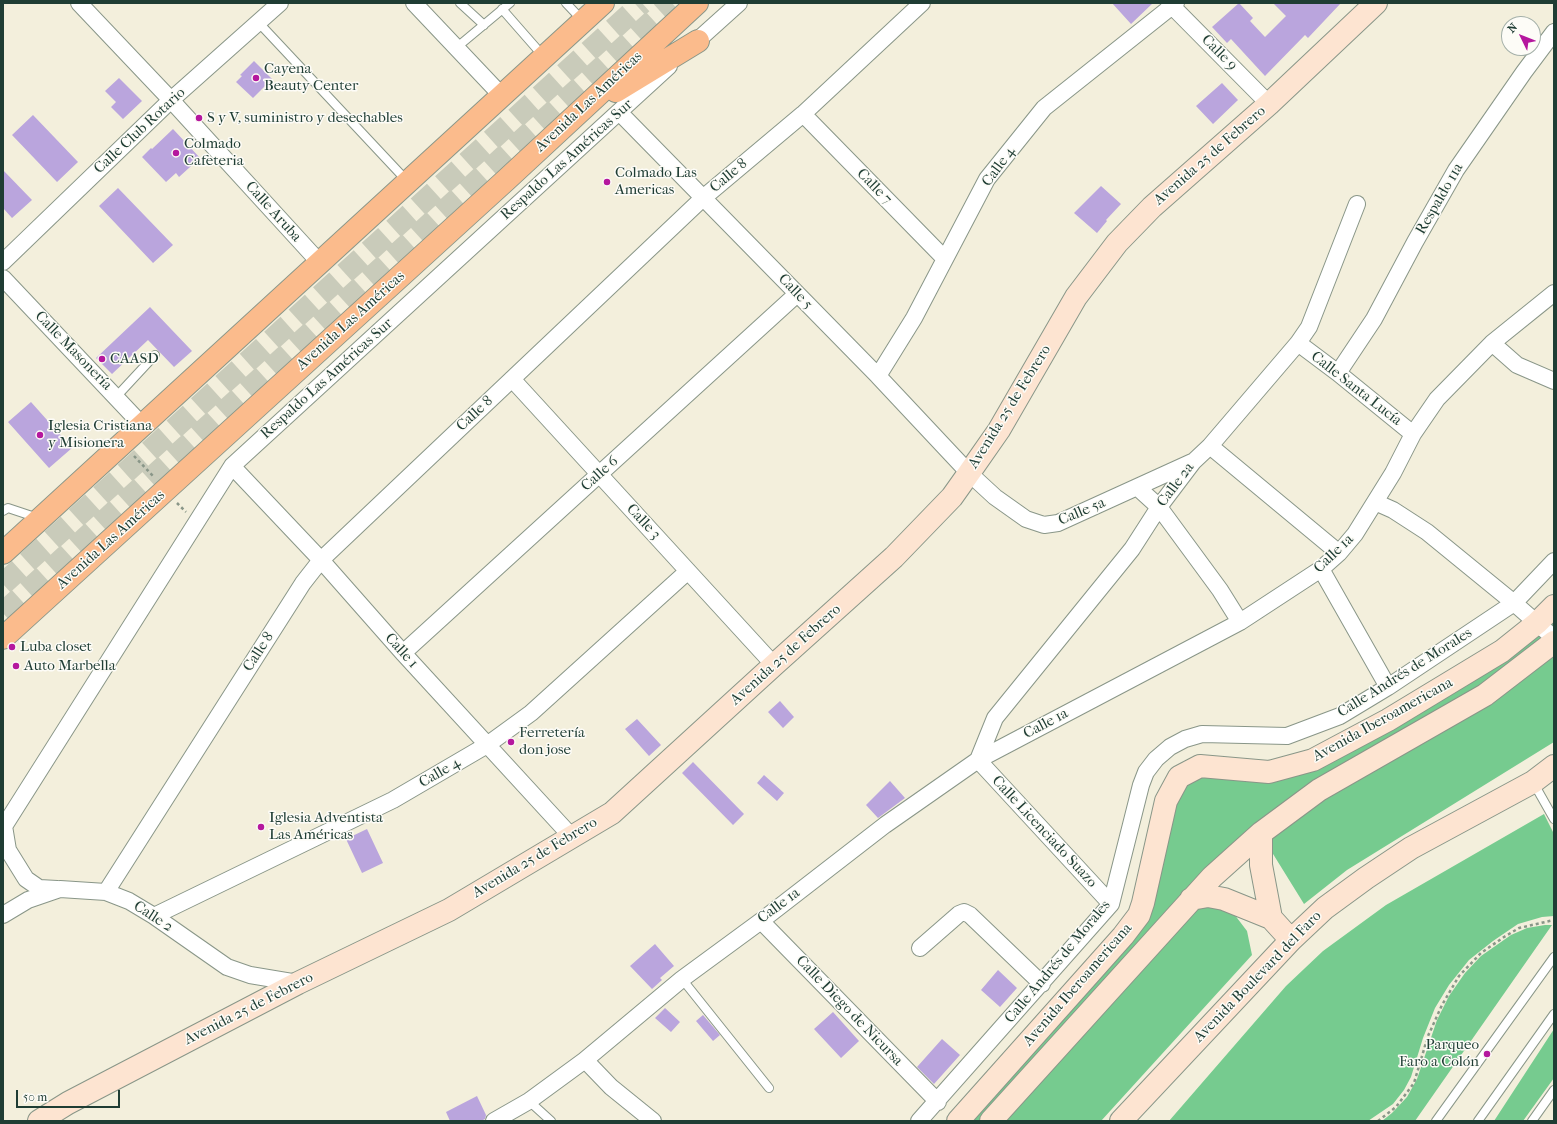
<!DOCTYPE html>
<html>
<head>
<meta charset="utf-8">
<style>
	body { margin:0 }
	#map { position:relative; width:1557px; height:1124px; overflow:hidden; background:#f3efdc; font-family:"IM FELL French Canon",serif }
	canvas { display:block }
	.frame { position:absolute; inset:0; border:4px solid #1f3d34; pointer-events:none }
	.north { position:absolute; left:1501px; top:16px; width:40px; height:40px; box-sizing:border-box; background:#fdfcf7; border:1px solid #a4b0a9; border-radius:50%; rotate:313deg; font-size:11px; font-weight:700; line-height:16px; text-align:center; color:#1f3d34 }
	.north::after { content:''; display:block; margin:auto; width:14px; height:18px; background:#b5179e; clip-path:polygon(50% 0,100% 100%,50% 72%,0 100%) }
	.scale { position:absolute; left:16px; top:1090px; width:104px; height:18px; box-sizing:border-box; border:2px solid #1f3d34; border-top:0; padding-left:5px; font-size:12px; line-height:14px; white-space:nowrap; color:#1f3d34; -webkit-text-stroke:3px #fdfcf7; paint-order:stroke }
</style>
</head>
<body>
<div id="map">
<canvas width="1557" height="1124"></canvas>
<div class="frame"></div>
<div class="north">N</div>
<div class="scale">50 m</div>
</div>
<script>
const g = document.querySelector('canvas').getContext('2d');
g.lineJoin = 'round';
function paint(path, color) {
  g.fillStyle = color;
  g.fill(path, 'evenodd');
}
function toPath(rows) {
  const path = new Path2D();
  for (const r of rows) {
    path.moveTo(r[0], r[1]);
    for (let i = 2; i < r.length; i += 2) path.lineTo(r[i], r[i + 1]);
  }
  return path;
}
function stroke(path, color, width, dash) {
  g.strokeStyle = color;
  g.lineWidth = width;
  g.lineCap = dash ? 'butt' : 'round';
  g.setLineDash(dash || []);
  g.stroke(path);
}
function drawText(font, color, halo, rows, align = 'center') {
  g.font = font + ' "IM FELL French Canon",serif';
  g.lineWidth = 3;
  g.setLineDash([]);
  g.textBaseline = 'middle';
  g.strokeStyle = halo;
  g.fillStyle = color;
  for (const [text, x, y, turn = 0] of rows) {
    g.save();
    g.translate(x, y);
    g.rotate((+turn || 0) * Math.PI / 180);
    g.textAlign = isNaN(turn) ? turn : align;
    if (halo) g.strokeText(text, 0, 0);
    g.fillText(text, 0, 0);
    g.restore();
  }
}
paint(toPath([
	[1554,611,1554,638,1258,831,986,1121,961,1121,1119,945,1181,780,1320,761],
	[1554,652,1554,742,1347,870,1304,904,1265,841,1329,792],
	[1544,814,1554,834,1554,916,1542,917,1518,924,1493,941,1469,960,1449,985,1435,1008,1423,1038,1411,1077,1404,1090,1393,1104,1368,1121,1169,1121,1286,986,1323,951,1386,905],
	[1204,906,1231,910,1247,931,1252,955,1101,1121,999,1121,1188,912],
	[1545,925,1552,925,1415,1121,1382,1121,1392,1113,1407,1097,1417,1079,1437,1020,1449,996,1465,973,1481,956,1511,935,1527,928],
	[1554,1029,1554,1078,1523,1121,1494,1121]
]), '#76cb8f');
paint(toPath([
	[1112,3,1153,3,1131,24],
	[1239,3,1253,18,1250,21,1265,37,1286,16,1273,3,1341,3,1308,38,1305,35,1265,76,1231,39,1227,43,1212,27],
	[254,61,272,79,253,98,236,82,242,76,240,75],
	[119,78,142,101,123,119,111,107,116,102,105,91],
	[1222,83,1238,100,1213,124,1196,106],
	[33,115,78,162,57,182,12,135],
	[173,129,200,158,179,177,176,173,166,182,142,157,151,148,152,149],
	[3,170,32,200,12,218,3,208],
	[1101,186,1121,204,1106,220,1107,221,1097,233,1074,213],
	[118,188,173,245,153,263,99,206],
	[150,307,192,351,174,367,148,340,112,374,96,358],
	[31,402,72,448,49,468,8,422],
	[780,701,794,717,783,728,768,712],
	[637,719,661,745,649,756,625,729],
	[693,762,744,814,733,825,682,773],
	[764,775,784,793,777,801,757,783],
	[890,781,905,798,878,818,866,805],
	[367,829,383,863,362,873,346,839],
	[655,944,674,966,660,978,662,980,652,989,630,966],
	[998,970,1017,988,1000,1007,981,990],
	[665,1008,680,1022,671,1032,655,1018],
	[833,1012,859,1041,841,1058,814,1029],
	[703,1015,720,1035,713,1041,696,1021],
	[942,1039,960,1055,934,1084,917,1067],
	[477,1096,486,1115,485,1119,481,1121,450,1121,446,1112]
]), '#baa5dd');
stroke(toPath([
	[3,584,642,3],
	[3,613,672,3]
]), '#c9cbba', 22, [22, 11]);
const lane = toPath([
	[460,3,484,25],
	[566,3,583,21],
	[502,9,544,57],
	[259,23,407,181],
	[456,48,510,3],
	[116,397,155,355],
	[3,511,8,508,38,518],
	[1533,782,1554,819],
	[682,979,769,1088],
	[529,1101,551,1121],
	[1436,1121,1554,957],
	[1478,1121,1554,1014],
	[1532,1121,1554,1090]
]);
const street = toPath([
	[79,3,171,100,320,263],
	[414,3,502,96],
	[1169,3,1269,104],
	[689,48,739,3],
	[619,112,878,376,969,473,995,497,1026,519,1044,525,1058,523,1192,462],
	[803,114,945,259],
	[3,262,171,100,280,3],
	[3,278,142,425],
	[1298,343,1338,373,1413,434],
	[1492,343,1517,365,1554,381],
	[1338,373,1374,319,1415,242,1456,170,1524,72,1554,32],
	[878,376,914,318,987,179,1044,108,1176,3],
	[512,379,774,665],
	[1210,446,1339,553],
	[232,466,321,560,403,653,571,836],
	[1137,487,1159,507,1220,590,1240,622],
	[1375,502,1393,510,1427,532,1514,603,1554,638],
	[1321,569,1388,687],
	[403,653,797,294],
	[4,826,8,850,26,879,39,888,57,889],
	[3,828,232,466,669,66],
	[106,892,303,583,321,560,703,198,803,114,922,3],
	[1111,904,978,760,995,718,1132,549,1159,507,1193,462,1210,446,1298,343,1309,327,1357,204],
	[3,915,28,900,60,889,106,892,129,901,154,916,227,967,250,975,298,983],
	[154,916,393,800,487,745,531,713,688,571],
	[761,921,938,1102],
	[920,948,959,914,964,912,970,915,1042,984],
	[585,1060,611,1087,653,1121],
	[494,1121,529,1101,585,1060,682,979,761,921,885,825,978,760,1240,622,1321,569,1339,553,1355,534,1393,473,1413,434,1437,399,1492,343,1554,293],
	[919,1121,1111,904,1141,785,1146,772,1156,759,1170,747,1185,739,1202,734,1287,736,1340,716,1388,687,1514,603,1554,561]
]);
const secondary = toPath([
	[1261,833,1261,865,1271,918],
	[1191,899,1208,896,1224,899,1271,918,1291,940],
	[39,1121,68,1103,298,983,449,910,612,813,774,665,894,557,952,497,969,473,999,430,1076,297,1117,243,1152,207,1269,104,1376,3],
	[958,1121,1123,936,1139,915,1143,903,1166,801,1179,777,1200,766,1269,772,1313,760,1388,720,1502,651,1537,623,1554,606],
	[991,1121,1212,877,1261,833,1319,790,1485,695,1554,642],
	[1121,1121,1291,940,1325,908,1366,878,1411,848,1533,782,1554,766]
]);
const primary = toPath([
	[616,91,698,41],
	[3,553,603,3],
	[3,638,506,180,697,3]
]);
stroke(lane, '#899688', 10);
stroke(street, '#899688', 18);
stroke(secondary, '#899688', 24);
stroke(primary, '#899688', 24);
stroke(toPath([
	[134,456,154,477],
	[177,503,186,512],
	[1378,1121,1396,1107,1414,1083,1428,1036,1442,1005,1459,976,1481,953,1504,937,1519,928,1554,920]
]), '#899688', 2.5, [3, 3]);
stroke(lane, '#fff', 8);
stroke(street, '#fff', 16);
stroke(secondary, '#fde4d1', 22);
stroke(primary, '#fbbb8c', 22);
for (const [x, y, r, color] of [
	[256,78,4,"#b5179e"],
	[199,118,4,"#b5179e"],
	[176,153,4,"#b5179e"],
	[607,182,4,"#b5179e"],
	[102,359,4,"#b5179e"],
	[40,435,4,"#b5179e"],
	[12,647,4,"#b5179e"],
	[16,666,4,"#b5179e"],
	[511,742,4,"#b5179e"],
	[261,827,4,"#b5179e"],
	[1487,1054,4,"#b5179e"]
]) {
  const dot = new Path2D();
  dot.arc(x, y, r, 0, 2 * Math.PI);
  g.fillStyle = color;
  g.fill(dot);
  stroke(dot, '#fdfcf7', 1.5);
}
drawText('15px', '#1f3d34', '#fdfcf7', [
	["Calle 9",1219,53,45],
	["Avenida Las Américas",589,102,-43],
	["Calle Club Rotario",140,131,-43],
	["Avenida 25 de Febrero",1210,156,-41],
	["Respaldo Las Américas Sur",567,160,-42],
	["Calle 4",999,167,-54],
	["Calle 8",729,176,-40],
	["Calle 7",874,187,46],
	["Respaldo 11a",1440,199,-60],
	["Calle Aruba",273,212,48],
	["Calle 5",795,292,46],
	["Avenida Las Américas",351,321,-42],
	["Calle Masonería",73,351,46],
	["Respaldo Las Américas Sur",327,379,-42],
	["Calle Santa Lucía",1356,389,38],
	["Avenida 25 de Febrero",1010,407,-58],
	["Calle 8",475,414,-43],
	["Calle 6",600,474,-42],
	["Calle 2a",1176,485,-53],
	["Calle 5a",1082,512,-23],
	["Calle 3",643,522,47],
	["Avenida Las Américas",111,540,-42],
	["Calle 1a",1334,554,-44],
	["Calle 1",401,651,48],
	["Calle 8",259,652,-57],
	["Avenida 25 de Febrero",786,655,-42],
	["Calle Andrés de Morales",1405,673,-32],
	["Avenida Iberoamericana",1383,720,-29],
	["Calle 1a",1046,724,-28],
	["Calle 4",440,773,-30],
	["Calle Licenciado Suazo",1044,832,47],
	["Avenida 25 de Febrero",535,858,-31],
	["Calle 1a",779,906,-37],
	["Calle 2",153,917,33],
	["Calle Andrés de Morales",1058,962,-50],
	["Avenida Boulevard del Faro",1258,977,-46],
	["Avenida Iberoamericana",1078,985,-49],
	["Avenida 25 de Febrero",249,1009,-27],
	["Calle Diego de Nicursa",849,1011,46]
]);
drawText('15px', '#1f3d34', '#fdfcf7', [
	["Cayena",264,69],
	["Beauty Center",264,86],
	["S y V, suministro y desechables",207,118],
	["Colmado",184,144],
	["Cafeteria",184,161],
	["Colmado Las",615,173],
	["Americas",615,190],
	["CAASD",110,359],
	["Iglesia Cristiana",48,426],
	["y Misionera",48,443],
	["Luba closet",20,647],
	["Auto Marbella",24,666],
	["Ferretería",519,733],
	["don jose",519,750],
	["Iglesia Adventista",269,818],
	["Las Américas",269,835],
	["Parqueo",1479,1045,"right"],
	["Faro a Colón",1479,1062,"right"]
], 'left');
</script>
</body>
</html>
